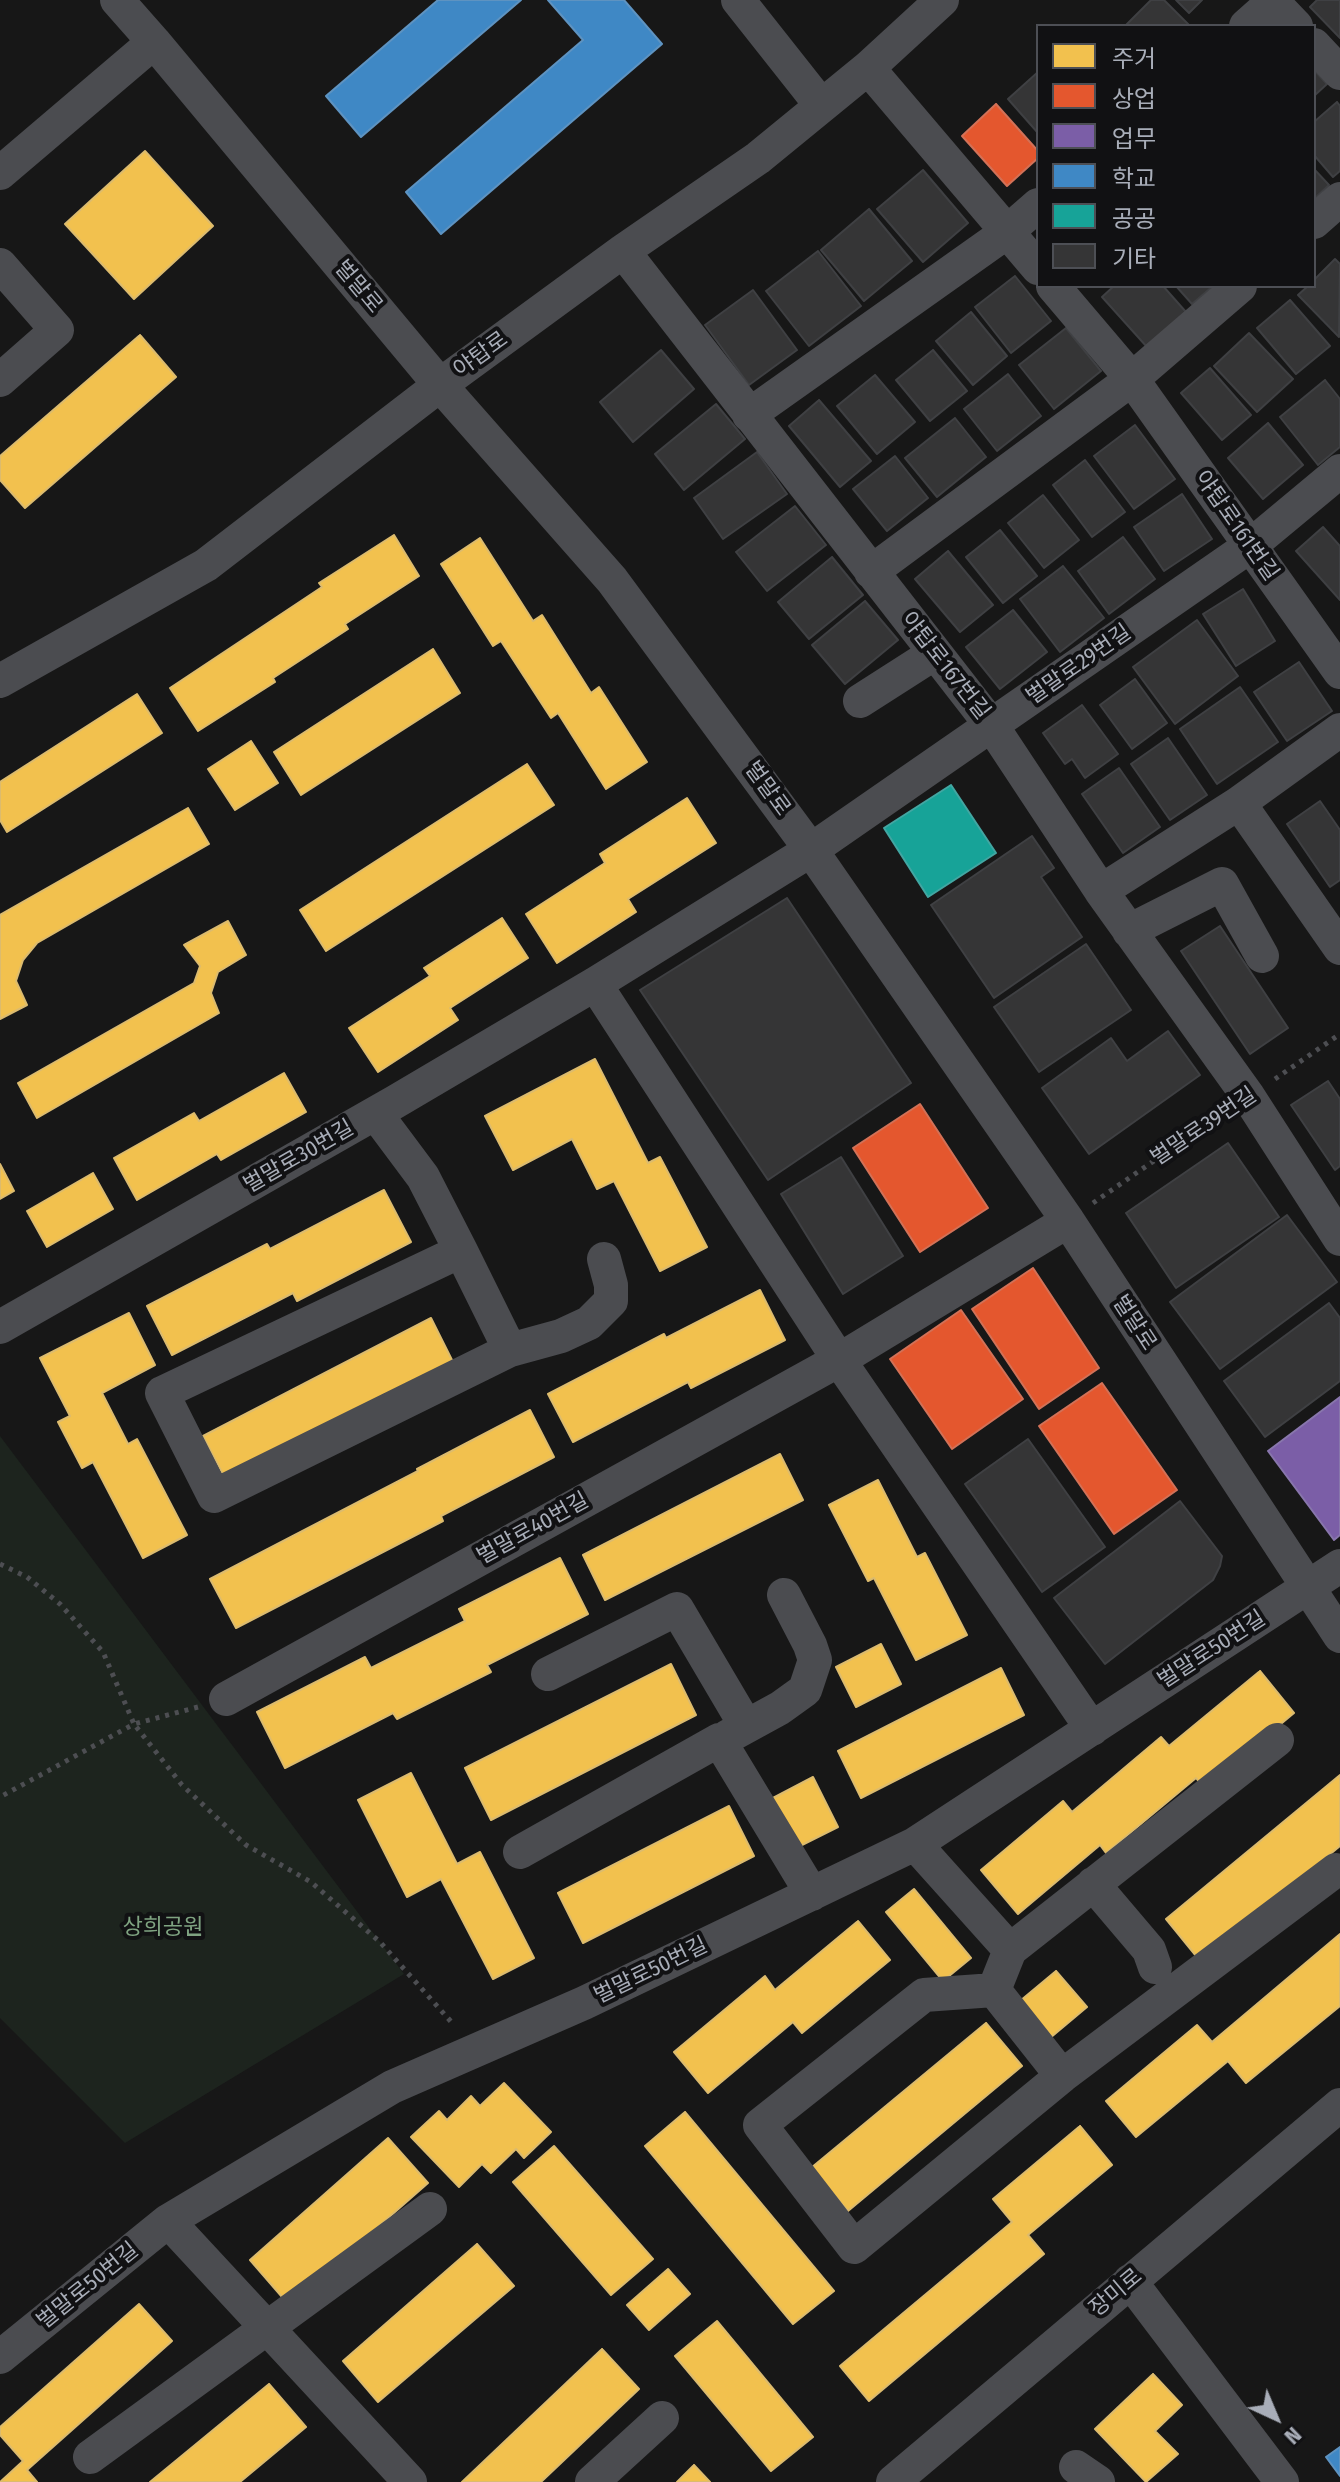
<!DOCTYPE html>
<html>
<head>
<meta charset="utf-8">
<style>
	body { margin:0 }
	#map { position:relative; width:1340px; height:2482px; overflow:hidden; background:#171717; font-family:"Fira Sans Condensed","Noto Sans KR",sans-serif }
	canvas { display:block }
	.legend { position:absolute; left:1036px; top:24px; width:280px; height:264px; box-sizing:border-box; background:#111113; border:2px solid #4d4f55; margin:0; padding:10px 14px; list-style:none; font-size:24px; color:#a8adb8 }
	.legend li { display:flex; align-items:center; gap:16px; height:40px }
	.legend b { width:40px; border:2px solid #4d4f55 }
	.north { position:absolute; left:1236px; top:2378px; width:80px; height:80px; -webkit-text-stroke:6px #111113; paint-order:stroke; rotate:136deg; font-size:22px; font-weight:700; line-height:32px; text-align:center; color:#a8adb8 }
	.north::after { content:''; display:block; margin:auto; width:28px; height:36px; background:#a8adb8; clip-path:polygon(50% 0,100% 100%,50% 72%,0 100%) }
</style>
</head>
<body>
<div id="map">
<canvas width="1340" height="2482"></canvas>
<ul class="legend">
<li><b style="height:22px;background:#f2c14e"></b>주거</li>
<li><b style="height:22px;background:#e4572e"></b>상업</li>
<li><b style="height:22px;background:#7b5ea7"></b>업무</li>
<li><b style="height:22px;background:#3f88c5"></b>학교</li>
<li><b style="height:22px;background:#17a398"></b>공공</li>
<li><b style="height:22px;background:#353536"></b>기타</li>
</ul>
<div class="north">N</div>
</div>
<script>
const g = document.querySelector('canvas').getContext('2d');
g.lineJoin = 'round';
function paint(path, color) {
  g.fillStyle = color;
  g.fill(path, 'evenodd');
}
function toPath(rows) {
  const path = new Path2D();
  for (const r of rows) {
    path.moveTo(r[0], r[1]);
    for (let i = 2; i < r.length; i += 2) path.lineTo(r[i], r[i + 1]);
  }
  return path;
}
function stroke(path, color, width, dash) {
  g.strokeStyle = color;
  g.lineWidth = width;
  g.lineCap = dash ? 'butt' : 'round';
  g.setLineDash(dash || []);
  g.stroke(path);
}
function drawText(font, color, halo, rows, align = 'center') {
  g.font = font + ' "Fira Sans Condensed","Noto Sans KR",sans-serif';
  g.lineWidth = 8;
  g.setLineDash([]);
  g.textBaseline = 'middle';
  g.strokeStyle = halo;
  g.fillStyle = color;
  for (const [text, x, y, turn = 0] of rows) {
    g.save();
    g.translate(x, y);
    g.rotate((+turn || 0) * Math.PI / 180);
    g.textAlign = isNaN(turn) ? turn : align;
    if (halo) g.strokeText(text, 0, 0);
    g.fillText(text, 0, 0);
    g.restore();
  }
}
paint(toPath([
	[0,1436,404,1974,125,2143,0,2018]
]), '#1d241e');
const homes = toPath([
	[145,151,213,226,134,299,65,224,145,151],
	[140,335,176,377,25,508,0,480,0,456,140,335],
	[394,535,419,576,345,624,348,629,273,678,275,682,198,731,170,688,322,587,319,583,394,535],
	[480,538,533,621,542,615,591,693,599,687,647,762,606,789,558,713,551,718,501,641,493,646,441,564,480,538],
	[433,649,460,693,301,795,274,752,433,649],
	[137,694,162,733,7,832,0,820,0,782,137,694],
	[251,741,278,783,235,810,208,769,251,741],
	[527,764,554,805,326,951,300,910,527,764],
	[687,798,716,843,628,899,636,912,557,963,526,914,605,863,600,854,687,798],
	[188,808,209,844,37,943,23,960,16,981,27,1005,0,1019,0,915,188,808],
	[502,918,528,958,450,1008,458,1020,378,1072,349,1028,430,976,424,968,502,918],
	[228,921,246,955,218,972,211,993,219,1013,37,1118,18,1083,194,983,200,966,184,945,228,921],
	[595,1059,648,1163,660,1157,707,1247,660,1271,614,1181,597,1189,572,1139,513,1170,485,1116,595,1059],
	[284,1073,306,1112,221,1160,217,1154,137,1200,114,1158,194,1113,199,1121,284,1073],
	[0,1164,14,1191,0,1199,0,1164],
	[93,1173,113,1209,47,1247,27,1211,93,1173],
	[384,1190,411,1242,297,1301,293,1293,172,1355,147,1306,267,1244,270,1249,384,1190],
	[760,1290,785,1340,691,1388,688,1382,573,1442,548,1394,664,1334,666,1338,760,1290],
	[129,1313,155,1365,102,1393,128,1444,137,1439,187,1535,143,1558,93,1462,82,1468,58,1422,70,1416,40,1358,129,1313],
	[431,1318,454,1364,227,1482,203,1436,431,1318],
	[530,1410,554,1457,441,1516,443,1521,236,1628,210,1579,418,1471,417,1469,530,1410],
	[780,1454,803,1500,605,1600,583,1555,780,1454],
	[878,1480,917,1557,925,1553,967,1635,916,1660,874,1578,868,1581,829,1505,878,1480],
	[560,1558,588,1614,487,1665,491,1672,397,1719,393,1713,285,1768,257,1712,365,1657,371,1668,465,1621,459,1609,560,1558],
	[881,1644,901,1684,856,1707,836,1667,881,1644],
	[671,1664,696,1715,491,1820,465,1768,671,1664],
	[1001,1668,1024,1715,861,1798,838,1751,1001,1668],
	[1260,1671,1294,1713,1204,1788,1196,1778,1106,1853,1100,1845,1018,1914,981,1870,1063,1801,1072,1812,1161,1737,1169,1746,1260,1671],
	[411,1773,457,1864,480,1852,534,1958,493,1979,441,1879,407,1897,358,1800,411,1773],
	[1340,1775,1340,1846,1201,1962,1166,1919,1340,1775],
	[813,1777,838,1827,796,1848,771,1799,813,1777],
	[729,1806,754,1856,583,1943,558,1893,729,1806],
	[914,1889,971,1958,943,1981,886,1912,914,1889],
	[858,1921,890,1960,802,2033,793,2022,708,2093,674,2052,765,1976,775,1990,858,1921],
	[1340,1934,1340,2006,1246,2083,1228,2061,1136,2137,1106,2101,1197,2025,1212,2042,1340,1934],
	[1056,1971,1087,2007,1050,2038,1020,2001,1056,1971],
	[986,2023,1022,2066,848,2211,811,2168,986,2023],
	[504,2083,551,2132,524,2158,516,2149,491,2173,482,2164,459,2187,411,2137,439,2111,447,2120,471,2096,480,2106,504,2083],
	[685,2112,834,2291,793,2324,645,2146,685,2112],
	[1080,2126,1112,2165,1028,2235,1044,2254,869,2401,840,2366,1012,2222,993,2199,1080,2126],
	[388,2138,428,2183,289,2305,250,2260,388,2138],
	[554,2146,653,2259,611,2295,513,2182,554,2146],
	[477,2244,514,2286,378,2402,343,2361,477,2244],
	[668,2269,690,2294,649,2330,627,2305,668,2269],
	[139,2304,172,2341,27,2470,37,2482,0,2482,23,2461,0,2435,0,2427,139,2304],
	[717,2321,813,2437,771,2471,675,2356,717,2321],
	[602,2349,639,2389,541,2482,462,2482,602,2349],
	[1153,2374,1182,2405,1155,2431,1178,2454,1146,2482,1095,2429,1153,2374],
	[269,2384,306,2427,240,2482,150,2482,269,2384],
	[694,2465,710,2482,677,2482,694,2465]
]);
paint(homes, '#f2c14e');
stroke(homes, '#dcbb6e', 2);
const shops = toPath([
	[996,104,1038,151,1038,158,1007,186,962,136,996,104],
	[920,1104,988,1208,920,1252,853,1148,920,1104],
	[1033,1268,1099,1368,1039,1409,972,1309,1033,1268],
	[961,1310,1023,1399,952,1449,890,1359,961,1310],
	[1102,1383,1177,1490,1114,1534,1039,1426,1102,1383]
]);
paint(shops, '#e4572e');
stroke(shops, '#d27157', 2);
const offices = toPath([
	[1340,1397,1340,1535,1334,1540,1268,1451,1340,1397]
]);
paint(offices, '#7b5ea7');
stroke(offices, '#8876ac', 2);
const schools = toPath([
	[438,0,521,0,361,137,326,96,438,0],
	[548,0,624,0,662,44,441,234,406,192,583,40,548,0],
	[1340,2447,1340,2476,1326,2457,1340,2447]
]);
paint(schools, '#3f88c5');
stroke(schools, '#5e93c1', 2);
const public = toPath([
	[951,785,996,853,928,897,884,828,951,785]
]);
paint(public, '#17a398');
stroke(public, '#42a6a2', 2);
const building = toPath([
	[1151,0,1164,0,1190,26,1125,26,1151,0],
	[1176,0,1202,0,1189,13,1176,0],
	[1317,0,1340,0,1340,38,1310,7,1317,0],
	[1314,70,1327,84,1314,96,1314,70],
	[1038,72,1038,133,1008,99,1038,72],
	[1337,102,1340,106,1340,171,1333,177,1314,155,1314,122,1337,102],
	[1314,169,1329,185,1314,199,1314,169],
	[923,170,968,223,923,262,877,209,923,170],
	[869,209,912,261,864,301,821,250,869,209],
	[818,251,861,306,809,346,766,291,818,251],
	[1335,259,1340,264,1339,337,1298,295,1308,286,1314,286,1314,280,1335,259],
	[1015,276,1051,321,1011,353,975,307,1015,276],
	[1114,286,1163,286,1186,312,1147,347,1102,297,1114,286],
	[1176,286,1213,286,1192,304,1176,286],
	[753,290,797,350,749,385,705,325,753,290],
	[1290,300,1330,346,1296,374,1257,328,1290,300],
	[971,312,1007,356,973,385,936,341,971,312],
	[1066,328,1101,371,1054,409,1019,365,1066,328],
	[1249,333,1293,379,1257,412,1214,366,1249,333],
	[661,350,694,389,633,442,600,402,661,350],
	[933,350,967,391,930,421,896,380,933,350],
	[1210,368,1251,415,1222,440,1181,393,1210,368],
	[1008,374,1041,416,997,451,964,409,1008,374],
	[875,375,915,422,877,454,837,406,875,375],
	[1325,380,1340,399,1340,447,1318,465,1280,417,1325,380],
	[819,400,871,461,840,487,789,426,819,400],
	[716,404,745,439,684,490,655,454,716,404],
	[955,418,986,457,937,497,905,458,955,418],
	[1268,423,1303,465,1263,499,1228,458,1268,423],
	[1135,425,1175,479,1134,509,1094,456,1135,425],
	[757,452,787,494,723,539,694,498,757,452],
	[895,456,928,498,887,531,853,489,895,456],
	[1085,460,1125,512,1092,537,1053,485,1085,460],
	[1182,494,1212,539,1164,571,1134,527,1182,494],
	[1043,495,1079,540,1044,568,1008,523,1043,495],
	[795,506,826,545,767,591,736,552,795,506],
	[1323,527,1340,546,1340,600,1296,551,1323,527],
	[1000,530,1037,576,1003,603,966,557,1000,530],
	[1123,537,1155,579,1109,614,1078,571,1123,537],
	[948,551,993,605,960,632,915,579,948,551],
	[832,557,863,595,809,639,778,602,832,557],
	[1063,566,1104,618,1060,652,1020,599,1063,566],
	[1243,589,1275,641,1236,666,1203,614,1243,589],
	[865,601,898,640,845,684,812,645,865,601],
	[1013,610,1047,652,1000,689,966,647,1013,610],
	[1197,620,1238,676,1175,724,1133,667,1197,620],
	[1299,662,1332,711,1287,741,1254,692,1299,662],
	[1135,679,1167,723,1132,749,1100,705,1135,679],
	[1240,687,1278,742,1217,784,1180,729,1240,687],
	[1082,705,1118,754,1085,778,1072,759,1065,764,1043,733,1082,705],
	[1168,738,1207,795,1170,820,1131,764,1168,738],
	[1119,768,1160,827,1123,853,1082,794,1119,768],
	[1320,801,1340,830,1340,880,1330,887,1287,824,1320,801],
	[1032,836,1054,868,1041,877,1082,937,994,998,931,905,1032,836],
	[787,898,911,1083,768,1180,640,990,787,898],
	[1220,926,1288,1028,1250,1054,1181,951,1220,926],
	[1086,944,1131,1010,1039,1072,994,1007,1086,944],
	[1168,1031,1200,1075,1089,1154,1042,1088,1111,1038,1127,1061,1168,1031],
	[1328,1081,1340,1099,1340,1166,1335,1170,1291,1105,1328,1081],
	[1228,1143,1279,1217,1176,1288,1126,1213,1228,1143],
	[841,1157,903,1256,843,1294,781,1194,841,1157],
	[1287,1215,1337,1282,1220,1369,1170,1302,1287,1215],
	[1329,1303,1340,1318,1340,1381,1265,1437,1224,1381,1329,1303],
	[1028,1439,1105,1547,1042,1592,965,1484,1028,1439],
	[1180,1501,1222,1556,1220,1566,1213,1580,1105,1664,1054,1598,1180,1501]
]);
paint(building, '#353536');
stroke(building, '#3f4043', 2);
stroke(toPath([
	[1275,1079,1340,1034],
	[1093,1203,1223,1113],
	[0,1564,27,1577,60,1604,103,1652,134,1724,0,1797],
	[198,1707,134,1724,182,1785,246,1845,311,1882,380,1942,454,2025]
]), '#4d4e52', 5, [4, 6]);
stroke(toPath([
	[117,0,154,42,440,385,612,580,811,850,1068,1221,1340,1636],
	[738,0,821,105],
	[1271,0,1296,26],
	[1246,26,1275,0],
	[1314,45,1340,73],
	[868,68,1038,268],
	[0,173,154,42],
	[1314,222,1340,199],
	[623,251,992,726,1101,891,1248,1096,1340,1239],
	[0,265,57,330,0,380],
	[1053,286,1132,379,1340,672],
	[749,415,1007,232,1038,205],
	[871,572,1132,379,1240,286],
	[0,681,206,565,440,385,623,251,758,158,868,68,942,0],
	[860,701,935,653],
	[1239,803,1340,948],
	[1101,891,1239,803,1340,730],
	[1129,931,1222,884,1262,956],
	[595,984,839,1360,1092,1729],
	[376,1114,423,1177,461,1251,510,1350,214,1496,162,1393,461,1251],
	[0,1327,395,1102,595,984,811,850,1250,546,1340,471],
	[510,1350,561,1336,589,1323,611,1301,611,1285,604,1259],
	[548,1674,677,1609,746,1726],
	[226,1699,839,1360,1068,1221],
	[727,1737,780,1708,805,1690,815,1660,810,1645,784,1595],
	[915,1844,1010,1950,1277,1740],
	[520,1852,719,1740,812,1894],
	[1093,1884,1149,1950,1155,1967],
	[994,1990,924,1995,760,2125,854,2247,1062,2076,994,1990,1010,1950],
	[1062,2076,1336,1870],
	[168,2221,410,2482],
	[1130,2281,1282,2482],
	[0,2357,168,2221,392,2087,584,2003,915,1844,1340,1566],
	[90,2457,430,2209],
	[1076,2467,1098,2482],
	[592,2482,662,2418],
	[893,2482,1340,2105]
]), '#4b4c50', 34);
drawText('22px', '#a8adb8', '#111113', [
	["벌말로",358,287,50],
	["야탑로",481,355,-36],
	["야탑로161번길",1236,526,55],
	["벌말로29번길",1079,665,-35],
	["야탑로167번길",945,666,52],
	["벌말로",767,789,54],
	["벌말로39번길",1204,1127,-34],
	["벌말로30번길",299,1157,-30],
	["벌말로",1134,1323,57],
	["벌말로40번길",533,1529,-29],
	["벌말로50번길",1212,1650,-33],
	["벌말로50번길",651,1971,-26],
	["벌말로50번길",88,2286,-39],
	["장미로",1116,2293,-40]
]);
drawText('22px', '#7fa381', '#111113', [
	["상희공원",163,1928]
]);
</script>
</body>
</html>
